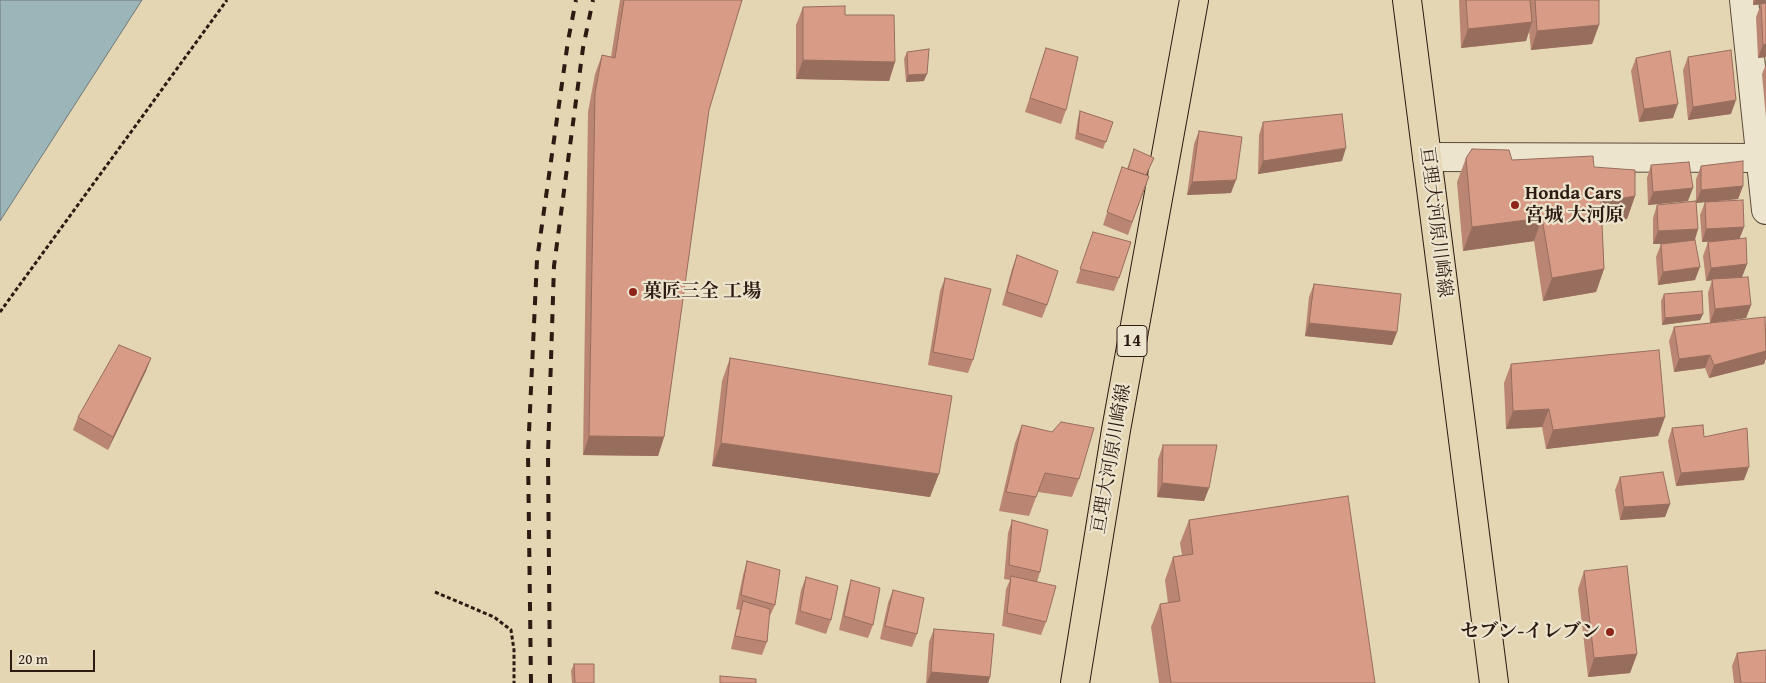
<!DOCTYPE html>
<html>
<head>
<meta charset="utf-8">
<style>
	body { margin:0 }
	#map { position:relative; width:1766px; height:683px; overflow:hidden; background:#e4d5b3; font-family:"Gentium Book Plus",serif }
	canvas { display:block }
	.scale { position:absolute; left:10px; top:650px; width:85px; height:22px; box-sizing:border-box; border:2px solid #2d1b13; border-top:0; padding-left:6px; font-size:15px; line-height:18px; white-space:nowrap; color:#2d1b13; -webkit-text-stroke:4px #ede4ce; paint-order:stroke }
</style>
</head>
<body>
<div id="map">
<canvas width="1766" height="683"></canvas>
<div class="scale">20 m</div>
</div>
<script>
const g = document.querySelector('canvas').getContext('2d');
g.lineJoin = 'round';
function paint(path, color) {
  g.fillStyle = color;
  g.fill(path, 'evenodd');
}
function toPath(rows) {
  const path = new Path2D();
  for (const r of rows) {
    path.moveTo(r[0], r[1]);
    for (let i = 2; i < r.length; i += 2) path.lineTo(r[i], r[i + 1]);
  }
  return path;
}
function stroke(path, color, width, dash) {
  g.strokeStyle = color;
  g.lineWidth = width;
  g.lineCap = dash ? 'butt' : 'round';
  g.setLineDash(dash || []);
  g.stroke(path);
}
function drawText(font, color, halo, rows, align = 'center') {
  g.font = font + ' "Gentium Book Plus","Noto Serif JP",serif';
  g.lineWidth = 4.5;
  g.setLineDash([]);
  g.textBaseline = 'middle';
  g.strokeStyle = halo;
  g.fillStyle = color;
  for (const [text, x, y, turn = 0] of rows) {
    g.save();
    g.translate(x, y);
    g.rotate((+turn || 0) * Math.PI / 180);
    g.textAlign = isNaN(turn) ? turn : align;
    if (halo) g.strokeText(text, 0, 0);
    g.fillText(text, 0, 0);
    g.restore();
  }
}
const water = toPath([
	[0,0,142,0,0,221,0,0]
]);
paint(water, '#9bb5b8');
stroke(water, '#6f7776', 1);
const minor = toPath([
	[1744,0,1766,210],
	[1427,157,1766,158]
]);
const major = toPath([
	[1407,0,1494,683],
	[1075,683,1116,430,1194,0]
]);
stroke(minor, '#5b4a3b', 30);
stroke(major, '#2d1b13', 30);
stroke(toPath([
	[0,312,227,0],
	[435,592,494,617,511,630,514,650,514,683]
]), '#2d1b13', 3, [4, 2.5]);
stroke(minor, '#ede4ce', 28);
stroke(major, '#e4d5b3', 28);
stroke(toPath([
	[531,683,528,453,537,260,568,41,576,0],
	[550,683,548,454,554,266,583,48,593,0]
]), '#2d1b13', 4, [9, 9]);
paint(toPath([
	[620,0,742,0,709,110,664,437,658,456,583,455,588,112,595,74,602,55,611,57],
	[1459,0,1599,0,1599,25,1592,44,1531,50,1529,31,1526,41,1461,48],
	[1753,0,1766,0,1766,57,1758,58,1756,17,1761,4,1753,5],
	[803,7,845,15,895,62,889,81,796,79,796,25],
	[1046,48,1066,110,1061,124,1025,112],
	[907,52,924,81,906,82,904,59],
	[1688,57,1731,114,1688,120,1683,70],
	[1636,58,1673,118,1639,122,1631,71],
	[1766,64,1766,118,1762,74],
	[1080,111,1113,122,1103,149,1075,139,1078,118],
	[1263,122,1342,161,1258,174,1259,135],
	[1199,131,1231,193,1187,195,1194,144],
	[1134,149,1147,175,1149,176,1128,235,1103,225,1122,167,1127,169],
	[1466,158,1512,160,1594,167,1635,196,1627,219,1602,223,1604,269,1596,292,1543,301,1534,241,1463,251,1457,182],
	[1651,165,1688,201,1648,205,1647,178],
	[1701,166,1743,186,1738,199,1717,201,1744,227,1739,239,1747,264,1742,277,1751,305,1746,318,1710,323,1708,293,1712,280,1706,281,1703,256,1708,242,1716,241,1702,242,1700,215,1705,202,1696,203,1698,229,1694,240,1695,280,1658,285,1656,257,1661,244,1653,244,1653,218,1657,205,1696,201,1696,179],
	[1093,232,1119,278,1114,291,1076,283],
	[1017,255,1047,305,1042,318,1002,305,1012,269],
	[945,278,973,360,968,373,928,365,940,291],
	[1314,284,1397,332,1392,345,1305,336,1309,297],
	[1664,294,1703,314,1700,320,1662,325,1661,301],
	[1766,324,1766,358,1764,364,1709,378,1705,368,1674,372,1669,341,1674,327],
	[151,358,146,371,108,450,73,430,78,417],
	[730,358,930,497,712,466,722,381],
	[1511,364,1665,417,1658,436,1546,449,1542,427,1506,429,1504,383],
	[1022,425,1079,479,1072,497,1038,492,1029,516,999,511,1015,443],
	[1672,428,1704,437,1744,480,1676,486,1668,441],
	[1163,445,1209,488,1204,501,1157,497,1158,459],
	[1620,477,1670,504,1665,517,1620,520,1615,490],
	[1012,520,1040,572,1037,582,1046,622,1041,635,1002,626,1006,589,1010,580,1004,579,1008,533],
	[1189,520,1375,683,1159,683,1151,627,1160,604,1168,603,1165,580,1173,557,1182,555,1180,543],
	[747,561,775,605,769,618,767,642,762,655,731,649,740,610,736,609,743,575],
	[1584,571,1637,654,1630,673,1588,677,1578,589],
	[806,577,831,620,826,634,795,624,801,590],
	[851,580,873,625,868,638,839,630,847,594],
	[893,590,917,634,912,647,880,639,888,603],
	[934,629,990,677,988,683,926,683,929,642],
	[1737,653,1766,683,1734,683,1732,666],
	[574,664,594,683,572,683,571,671]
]), '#ba8673');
paint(toPath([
	[1755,0,1766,0,1766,4,1753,5],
	[1532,22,1526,41,1461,48,1468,29],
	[1599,25,1592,44,1531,50,1537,31],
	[1766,44,1766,57,1758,58,1763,45],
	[803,60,895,62,889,81,796,79],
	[927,74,924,81,906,82,908,75],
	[1736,100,1731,114,1688,120,1693,107],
	[1678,104,1673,118,1639,122,1644,109],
	[1346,148,1342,161,1258,174,1263,161],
	[1236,180,1231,193,1187,195,1192,182],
	[1743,186,1738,199,1696,203,1701,190],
	[1693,188,1688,201,1648,205,1653,192],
	[1635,196,1627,219,1593,225,1601,202],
	[1542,218,1534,241,1463,251,1472,227],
	[1744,227,1739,240,1702,242,1706,229],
	[1698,229,1694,243,1653,244,1658,231],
	[1747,264,1742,277,1706,281,1711,268],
	[1700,267,1695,280,1658,285,1663,272],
	[1604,269,1596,292,1543,301,1552,278],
	[1751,305,1746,318,1710,323,1715,309],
	[1703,314,1700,320,1662,325,1665,318],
	[1309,323,1397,332,1392,345,1305,336],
	[1766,351,1766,358,1764,364,1709,378,1714,365],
	[1710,355,1705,368,1674,372,1679,359],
	[151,358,146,371,108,450,113,437],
	[1549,409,1542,427,1506,429,1513,411],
	[1665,417,1658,436,1546,449,1553,430],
	[589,436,664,437,658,456,583,455],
	[721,443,939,474,930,497,712,466],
	[1749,467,1744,480,1676,486,1681,473],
	[1162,483,1209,488,1204,501,1157,497],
	[1670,504,1665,517,1620,520,1624,507],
	[1637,654,1630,673,1588,677,1594,658],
	[931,672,990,677,988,683,927,683]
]), '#976d5e');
const building = toPath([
	[624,0,742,0,709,110,664,437,589,436,595,93,602,55,615,58,624,0],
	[1466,0,1530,0,1532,22,1468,29,1466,0],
	[1535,0,1599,0,1599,25,1537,31,1535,0],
	[1766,3,1766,44,1763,45,1761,4,1766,3],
	[845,6,845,15,894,15,895,62,803,60,803,7,845,6],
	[1046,48,1078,57,1066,110,1030,98,1046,48],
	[929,49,927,74,908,75,907,52,929,49],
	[1731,50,1736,100,1693,107,1688,57,1731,50],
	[1670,51,1678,104,1644,109,1636,58,1670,51],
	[1080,111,1113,122,1106,142,1078,133,1080,111],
	[1342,114,1346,148,1263,161,1263,122,1342,114],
	[1199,131,1242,137,1236,180,1192,182,1199,131],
	[1134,149,1154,158,1146,175,1128,169,1134,149],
	[1472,149,1509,150,1512,160,1593,156,1594,167,1635,170,1635,196,1601,202,1604,269,1552,278,1542,218,1472,227,1466,158,1472,149],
	[1743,161,1743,186,1701,190,1701,166,1743,161],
	[1689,162,1693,188,1653,192,1651,165,1689,162],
	[1122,167,1149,176,1132,222,1107,212,1122,167],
	[1743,200,1744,227,1706,229,1705,202,1743,200],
	[1696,201,1698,229,1658,231,1657,205,1696,201],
	[1093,232,1131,242,1119,278,1080,269,1093,232],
	[1746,238,1747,264,1711,268,1708,242,1746,238],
	[1695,240,1700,267,1663,272,1661,244,1695,240],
	[1017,255,1058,271,1047,305,1007,292,1017,255],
	[1748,277,1751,305,1715,309,1712,279,1748,277],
	[945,278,991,289,973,360,933,352,945,278],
	[1314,284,1401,294,1397,332,1309,323,1314,284],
	[1702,291,1703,314,1665,318,1664,294,1702,291],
	[1765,317,1766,351,1714,365,1710,355,1679,359,1674,327,1765,317],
	[119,345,151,358,113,437,78,417,119,345],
	[1659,350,1665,417,1553,430,1549,409,1513,411,1511,364,1659,350],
	[730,358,952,396,939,474,721,443,730,358],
	[1061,422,1094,428,1079,479,1045,473,1036,497,1006,492,1022,425,1052,432,1061,422],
	[1703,425,1704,437,1747,428,1749,467,1681,473,1672,428,1703,425],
	[1163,445,1217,445,1209,488,1162,483,1163,445],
	[1663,472,1670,504,1624,507,1620,477,1663,472],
	[1348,496,1375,683,1171,683,1160,604,1180,601,1173,557,1193,554,1189,520,1348,496],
	[1012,520,1048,530,1040,572,1009,565,1012,520],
	[747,561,780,570,775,605,741,595,747,561],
	[1627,566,1637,654,1594,658,1584,571,1627,566],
	[1011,576,1056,586,1046,622,1007,613,1011,576],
	[806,577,838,586,831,620,800,611,806,577],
	[851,580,880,588,873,625,844,616,851,580],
	[893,590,924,598,917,634,885,626,893,590],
	[743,601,770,609,767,642,735,636,743,601],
	[934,629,994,634,990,677,931,672,934,629],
	[1766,650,1766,683,1741,683,1737,653,1766,650],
	[574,664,594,664,594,683,575,683,574,664],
	[720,676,756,679,756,683,720,683,720,676]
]);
paint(building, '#d89c86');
stroke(building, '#976d5e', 1);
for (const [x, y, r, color] of [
	[1515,205,5,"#8f2418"],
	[633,292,5,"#8f2418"],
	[1610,632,5,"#8f2418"]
]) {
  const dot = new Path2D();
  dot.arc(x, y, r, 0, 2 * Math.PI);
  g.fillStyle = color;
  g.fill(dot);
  stroke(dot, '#ede4ce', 2);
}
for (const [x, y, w] of [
	[1132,341,30]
]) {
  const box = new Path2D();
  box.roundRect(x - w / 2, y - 15.5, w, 31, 4);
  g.fillStyle = '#ede4ce';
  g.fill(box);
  stroke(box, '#2d1b13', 1);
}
drawText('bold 18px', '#2d1b13', null, [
	["14",1132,341]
]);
drawText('bold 19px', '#2d1b13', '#ede4ce', [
	["Honda Cars",1525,194],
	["宮城 大河原",1525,216],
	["菓匠三全 工場",643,292],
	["セブン-イレブン",1600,632,"right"]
], 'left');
drawText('19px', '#2d1b13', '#ede4ce', [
	["亘理大河原川崎線",1435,222,83],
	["亘理大河原川崎線",1112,459,-80]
]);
</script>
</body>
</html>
